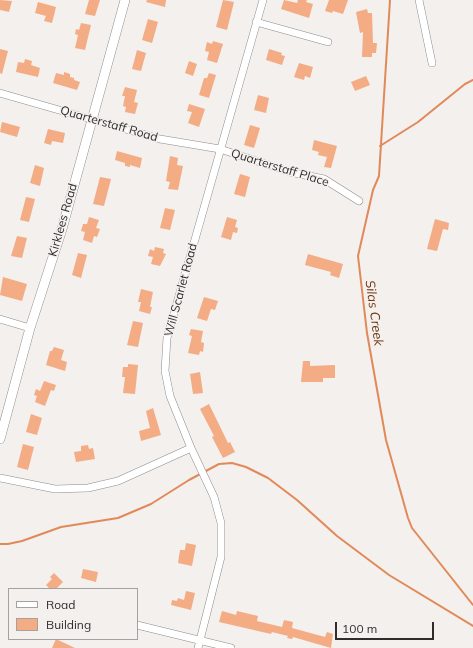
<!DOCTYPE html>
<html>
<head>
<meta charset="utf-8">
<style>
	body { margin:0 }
	#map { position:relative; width:473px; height:648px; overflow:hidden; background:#f3f0ee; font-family:Mulish,sans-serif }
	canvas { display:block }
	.legend { position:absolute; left:8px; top:588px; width:130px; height:52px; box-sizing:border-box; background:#f3f0ee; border:1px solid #a4a2a0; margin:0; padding:5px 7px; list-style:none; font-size:12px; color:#2e2d2c }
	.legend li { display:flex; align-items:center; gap:8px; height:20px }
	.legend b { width:20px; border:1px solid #a4a2a0 }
	.scale { position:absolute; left:335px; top:622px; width:99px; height:18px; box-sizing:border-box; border:2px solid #2e2d2c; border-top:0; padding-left:5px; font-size:12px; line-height:14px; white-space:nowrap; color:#2e2d2c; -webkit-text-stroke:3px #f3f0ee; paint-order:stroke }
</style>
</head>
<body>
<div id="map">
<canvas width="473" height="648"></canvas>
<ul class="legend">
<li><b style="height:5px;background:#fff"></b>Road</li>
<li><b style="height:11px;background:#f4ac85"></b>Building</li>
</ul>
<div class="scale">100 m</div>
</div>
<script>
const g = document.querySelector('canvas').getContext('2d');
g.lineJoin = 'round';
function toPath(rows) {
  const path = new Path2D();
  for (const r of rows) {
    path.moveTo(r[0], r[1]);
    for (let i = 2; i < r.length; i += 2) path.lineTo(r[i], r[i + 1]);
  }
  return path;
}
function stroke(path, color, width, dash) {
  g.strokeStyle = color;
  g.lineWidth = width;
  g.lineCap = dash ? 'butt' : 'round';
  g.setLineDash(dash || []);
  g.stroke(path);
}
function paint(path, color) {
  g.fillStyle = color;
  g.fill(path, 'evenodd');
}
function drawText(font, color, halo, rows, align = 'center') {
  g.font = font + ' Mulish,sans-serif';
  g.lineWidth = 3;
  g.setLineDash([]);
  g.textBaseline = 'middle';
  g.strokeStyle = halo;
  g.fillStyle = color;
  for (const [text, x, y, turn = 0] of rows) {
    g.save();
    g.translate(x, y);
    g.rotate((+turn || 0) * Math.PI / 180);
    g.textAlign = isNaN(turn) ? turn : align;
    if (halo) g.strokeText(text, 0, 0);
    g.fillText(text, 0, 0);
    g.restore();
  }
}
stroke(toPath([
	[390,0,379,176,373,190,358,256,367,333,386,440,408,518,412,528,473,605],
	[380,146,418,122,465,84,473,80],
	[0,544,8,544,22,541,61,527,118,518,151,504,189,480,219,464,232,463,246,467,268,478,297,500,337,536,389,575,473,626]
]), '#e18959', 2);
paint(toPath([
	[0,0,12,1,9,12,0,10],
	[89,0,100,0,95,16,85,14],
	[147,0,166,0,165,7,146,2],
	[223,0,234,2,227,30,216,27],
	[284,0,297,3,298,0,307,0,306,2,313,4,309,18,281,9],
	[329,0,348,0,343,14,333,11,332,13,325,11],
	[38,2,56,7,52,23,44,21,46,16,35,13],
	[367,9,368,13,372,13,373,43,377,43,376,53,372,53,372,57,362,57,363,32,360,33,356,12],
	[148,19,158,22,152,43,142,40],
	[81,23,91,25,85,50,75,48,78,35,75,34,76,29,79,30],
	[213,41,223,44,217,63,207,60,209,52,205,51,207,42,212,44],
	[0,49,8,51,2,74,0,73],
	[269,49,282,53,281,55,285,56,282,65,266,60],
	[137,50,146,53,141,71,132,69],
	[25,59,32,61,31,65,40,68,38,77,16,72,18,62,24,63],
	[189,61,197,64,193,76,185,73],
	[299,63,313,67,310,78,305,76,304,80,294,77],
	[64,72,70,74,70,77,74,78,74,80,80,82,77,90,53,83,56,73,64,75],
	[209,73,216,75,209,98,199,95,204,78,207,78],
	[366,76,370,85,355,91,351,82],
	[125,87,137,90,134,102,138,103,135,114,125,112,126,107,123,106,125,96,122,96],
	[258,95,269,98,266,113,254,110],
	[189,104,205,109,199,127,188,123,192,112,187,111],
	[2,122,20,127,17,137,0,132],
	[250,125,260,128,254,148,244,145],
	[48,129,65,133,63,143,52,141,51,145,44,143],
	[314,140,337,146,331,168,324,167,327,157,318,155,319,152,312,150],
	[117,151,142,158,140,168,130,165,130,167,125,166,125,163,115,160],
	[170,156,178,158,177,165,183,166,178,190,168,189,170,182,166,181],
	[35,165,44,168,40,186,30,183],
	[240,174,250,177,245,197,234,194],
	[100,177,111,179,104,206,93,204],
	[26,197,35,199,29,222,20,220],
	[165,208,175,210,170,230,160,228],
	[89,217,99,220,96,228,100,229,97,237,94,236,92,243,83,240,85,232,81,231,83,224,87,224],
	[227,217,237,220,235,227,238,228,237,233,233,232,231,240,221,237],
	[435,219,449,223,448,230,443,229,437,251,427,249],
	[17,236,27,238,22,258,11,256],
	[155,247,164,249,163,253,166,254,160,266,151,264,153,257,148,256,150,249,154,251],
	[78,253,87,255,81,278,72,275],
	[308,254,343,264,339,278,330,275,331,272,305,265],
	[3,277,27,284,22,301,0,295],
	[141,289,153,292,150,307,152,307,150,314,139,311,141,302,138,302],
	[204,297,218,301,215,310,211,309,207,321,197,318],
	[133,321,143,323,138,347,127,345],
	[191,329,203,331,201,342,204,343,203,352,200,351,199,355,188,353,192,336,189,335],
	[54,347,64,350,61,360,67,362,65,371,46,365,50,351,52,351],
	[303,361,310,361,310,366,335,365,335,378,323,378,323,382,301,382],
	[128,364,138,365,135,394,123,393,125,377,122,377,123,367,128,367],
	[200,372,203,393,193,394,190,374],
	[44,381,56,385,54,391,51,390,45,406,35,402,37,396,34,395,36,389,40,391],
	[209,404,228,443,230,442,235,452,223,458,212,437,214,436,200,409],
	[153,408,161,435,141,441,139,431,150,428,146,411],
	[31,414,42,418,37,435,26,432],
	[23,444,34,447,28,470,17,467],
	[88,445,89,449,93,448,95,459,76,462,74,452,81,451,81,446],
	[186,543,196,545,192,566,178,563,180,550,185,550],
	[83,569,98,572,96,582,81,578],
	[54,573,63,582,56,589,50,589,46,585,52,579,50,577],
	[186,591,195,593,191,610,171,605,172,600,177,601,178,598,184,600],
	[222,611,236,615,237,611,258,616,257,621,282,627,284,620,293,622,292,628,325,637,327,632,333,634,331,648,293,637,292,639,287,638,288,636,272,632,271,634,219,622],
	[56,639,75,648,52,648]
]), '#f4ac85');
const minor = toPath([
	[419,0,432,63],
	[256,22,328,42],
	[0,93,160,139,220,149,290,172,324,179,359,201],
	[0,319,30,328],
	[0,478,55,489,88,488,118,481,191,448],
	[137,625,231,648],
	[198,648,221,557,221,523,214,497,191,448,170,396,165,371,167,338,263,0]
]);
const tertiary = toPath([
	[0,439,30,328,62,229,125,0]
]);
stroke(minor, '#8e8b89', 8);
stroke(tertiary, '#8e8b89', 10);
stroke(minor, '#fff', 7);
stroke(tertiary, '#fff', 9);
drawText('12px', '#2e2d2c', '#f3f0ee', [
	["Quarterstaff Road",109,124,16],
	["Quarterstaff Place",280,168,17],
	["Kirklees Road",63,220,-74],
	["Will Scarlet Road",181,290,-75]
]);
drawText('italic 13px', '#6d3411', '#f3f0ee', [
	["Silas Creek",374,313,82]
]);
</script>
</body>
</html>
